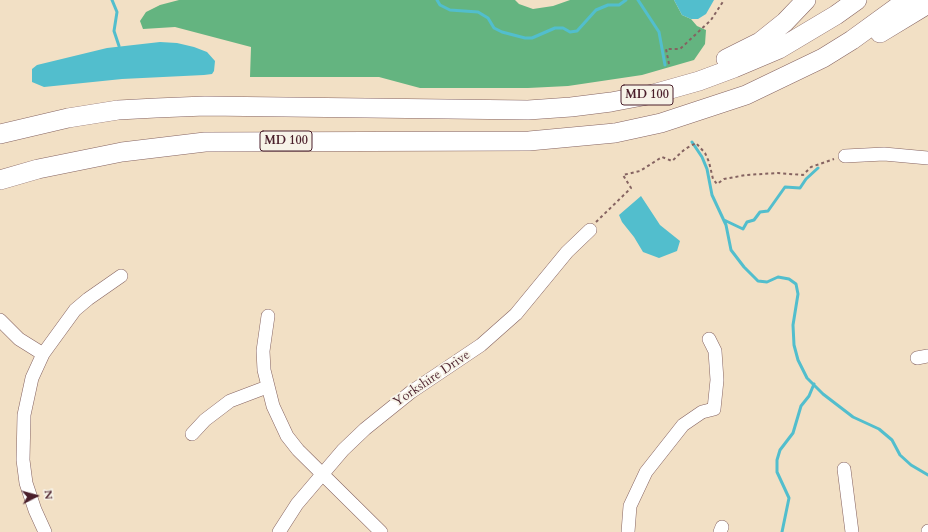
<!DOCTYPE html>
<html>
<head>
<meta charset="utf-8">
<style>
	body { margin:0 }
	#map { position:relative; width:928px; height:532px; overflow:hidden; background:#f2e0c5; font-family:Cardo,serif }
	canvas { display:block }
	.north { position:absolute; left:16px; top:476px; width:40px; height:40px; -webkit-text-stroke:3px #f7f3e8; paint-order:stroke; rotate:84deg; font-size:11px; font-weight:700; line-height:16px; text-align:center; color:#4a1f2b }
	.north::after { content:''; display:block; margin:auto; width:14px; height:18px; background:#4a1f2b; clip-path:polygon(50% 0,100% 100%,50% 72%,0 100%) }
</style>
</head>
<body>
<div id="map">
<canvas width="928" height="532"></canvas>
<div class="north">N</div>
</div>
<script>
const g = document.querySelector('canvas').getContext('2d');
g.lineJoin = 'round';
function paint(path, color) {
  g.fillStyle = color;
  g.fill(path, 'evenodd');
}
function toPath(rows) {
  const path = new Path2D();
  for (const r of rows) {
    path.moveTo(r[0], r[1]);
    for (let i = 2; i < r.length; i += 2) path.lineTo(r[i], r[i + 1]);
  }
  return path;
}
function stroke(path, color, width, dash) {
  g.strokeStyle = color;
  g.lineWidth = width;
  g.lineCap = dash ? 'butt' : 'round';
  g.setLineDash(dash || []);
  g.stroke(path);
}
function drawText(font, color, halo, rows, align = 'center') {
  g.font = font + ' Cardo,serif';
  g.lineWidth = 3.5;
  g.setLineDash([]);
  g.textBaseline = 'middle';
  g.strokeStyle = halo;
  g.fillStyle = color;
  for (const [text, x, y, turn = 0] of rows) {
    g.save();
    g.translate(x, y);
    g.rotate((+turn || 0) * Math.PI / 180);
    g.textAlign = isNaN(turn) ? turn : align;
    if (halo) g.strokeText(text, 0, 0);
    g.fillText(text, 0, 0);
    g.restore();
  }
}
paint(toPath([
	[179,0,515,0,519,4,533,9,553,6,570,0,674,0,682,15,691,19,697,26,706,30,705,44,694,60,642,75,568,86,528,88,420,88,379,77,250,77,251,47,175,27,143,29,140,21,146,12,160,5]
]), '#64b480');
paint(toPath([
	[674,0,714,0,706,14,698,19,691,19,682,15],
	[160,42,177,43,194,47,207,52,215,61,214,71,212,74,204,75,122,79,44,87,32,82,32,69,37,65,107,48],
	[641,196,660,225,680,241,677,251,659,258,643,252,634,237,622,222,619,215]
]), '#52becd');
stroke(toPath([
	[112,0,117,12,114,31,119,46],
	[437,0,440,5,450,10,478,12,488,18,494,28,502,32,525,38,532,38,555,28,563,28,570,32,577,31,596,10,608,5,619,5,626,0],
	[638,0,659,32,665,65],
	[692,142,702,157,707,169,712,195,726,225,731,250,744,267,758,281,767,282,778,277,789,279,796,284,798,294,793,325,794,345,798,360,807,378,823,394,853,417,879,429,892,440,900,455,911,465,928,475],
	[724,220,743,229,747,222,754,220,760,212,768,211,785,187,800,188,806,179,818,168],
	[782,532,789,498,777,472,777,460,780,450,793,433,801,406,809,396,814,384]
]), '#52becd', 3);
const minor = toPath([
	[845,156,884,154,928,158],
	[268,316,263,351,264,370,273,406,287,436,298,450,381,532],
	[0,320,19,339,43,354],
	[917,358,928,356],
	[192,434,205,420,230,401,267,387],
	[844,469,852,532],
	[45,532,35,510,26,483,23,460,24,415,32,378,43,354,75,310,88,299,121,276],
	[279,532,297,504,343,450,365,429,411,392,481,345,516,314,567,252,590,230],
	[628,532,630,506,646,472,683,425,702,412,714,409,717,380,715,351,709,339],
	[720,532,722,527],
	[928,532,928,531]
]);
const highway = toPath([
	[880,33,928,4],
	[726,59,760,42,785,22,806,0],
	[0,134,68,118,118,110,156,108,205,106,528,110,571,107,611,102,653,94,699,81,734,68,779,49,836,15,857,0],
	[0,180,38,169,122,152,205,142,529,141,615,133,661,123,746,95,823,58,852,40,907,0]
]);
stroke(minor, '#856361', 14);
stroke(highway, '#856361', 20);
stroke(toPath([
	[669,64,666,49,680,49,711,20,724,0],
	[596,222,631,188,623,175,640,171,662,157,672,161,685,149,696,143,705,153,709,162,713,179,717,184,724,179,746,175,778,173,803,175,811,167,834,159]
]), '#856361', 2, [3, 3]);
stroke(minor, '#fff', 13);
stroke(highway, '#fff', 19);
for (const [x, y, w] of [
	[647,95,52],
	[286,141,52]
]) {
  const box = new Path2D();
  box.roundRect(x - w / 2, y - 10, w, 20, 3);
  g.fillStyle = '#f7f3e8';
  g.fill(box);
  stroke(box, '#4a1f2b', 1);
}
drawText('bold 12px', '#4a1f2b', null, [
	["MD 100",647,95],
	["MD 100",286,141]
]);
drawText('13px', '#4a1f2b', '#f7f3e8', [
	["Yorkshire Drive",432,379,-34]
]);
</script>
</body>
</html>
